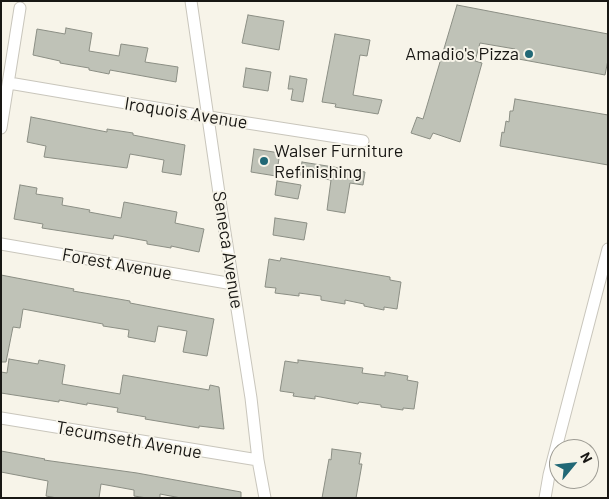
<!DOCTYPE html>
<html>
<head>
<meta charset="utf-8">
<style>
	body { margin:0 }
	#map { position:relative; width:609px; height:499px; overflow:hidden; background:#f7f4e9; font-family:Barlow,sans-serif }
	canvas { display:block }
	.frame { position:absolute; inset:0; border:2px solid #181714; pointer-events:none }
	.north { position:absolute; left:549px; top:439px; width:50px; height:50px; box-sizing:border-box; background:#f7f4e9; border:1px solid #9e9c94; border-radius:50%; rotate:62deg; font-size:14px; font-weight:700; line-height:20px; text-align:center; color:#181714 }
	.north::after { content:''; display:block; margin:auto; width:18px; height:22px; background:#216876; clip-path:polygon(50% 0,100% 100%,50% 72%,0 100%) }
</style>
</head>
<body>
<div id="map">
<canvas width="609" height="499"></canvas>
<div class="frame"></div>
<div class="north">N</div>
</div>
<script>
const g = document.querySelector('canvas').getContext('2d');
g.lineJoin = 'round';
function paint(path, color) {
  g.fillStyle = color;
  g.fill(path, 'evenodd');
}
function toPath(rows) {
  const path = new Path2D();
  for (const r of rows) {
    path.moveTo(r[0], r[1]);
    for (let i = 2; i < r.length; i += 2) path.lineTo(r[i], r[i + 1]);
  }
  return path;
}
function stroke(path, color, width, dash) {
  g.strokeStyle = color;
  g.lineWidth = width;
  g.lineCap = dash ? 'butt' : 'round';
  g.setLineDash(dash || []);
  g.stroke(path);
}
function drawText(font, color, halo, rows, align = 'center') {
  g.font = font + ' Barlow,sans-serif';
  g.lineWidth = 4;
  g.setLineDash([]);
  g.textBaseline = 'middle';
  g.strokeStyle = halo;
  g.fillStyle = color;
  for (const [text, x, y, turn = 0] of rows) {
    g.save();
    g.translate(x, y);
    g.rotate((+turn || 0) * Math.PI / 180);
    g.textAlign = isNaN(turn) ? turn : align;
    if (halo) g.strokeText(text, 0, 0);
    g.fillText(text, 0, 0);
    g.restore();
  }
}
const building = toPath([
	[457,5,608,34,608,60,605,75,513,58,515,49,480,43,475,61,482,63,460,142,433,133,430,139,411,133,417,117,423,119,457,5],
	[248,15,284,21,279,50,242,43,248,15],
	[66,28,92,33,89,51,119,56,121,44,148,48,145,62,178,67,176,82,110,70,109,74,89,70,89,68,60,63,60,61,33,55,37,29,65,34,66,28],
	[335,34,370,40,367,56,360,55,353,95,382,100,378,114,335,107,336,104,322,102,335,34],
	[246,68,271,72,268,91,243,87,246,68],
	[290,76,307,79,303,102,291,100,293,89,288,89,290,76],
	[515,99,608,115,608,165,500,146,502,132,504,133,506,121,509,122,510,111,513,111,515,99],
	[31,117,107,132,107,129,133,133,133,135,185,145,181,175,162,172,164,160,130,154,127,168,44,157,46,146,27,142,31,117],
	[254,149,280,153,276,176,251,172,254,149],
	[302,162,365,172,363,185,350,183,345,213,327,210,331,180,300,175,302,162],
	[277,181,301,185,298,199,275,195,277,181],
	[20,185,37,188,36,194,63,198,62,205,90,210,89,212,121,218,124,202,177,212,175,223,204,229,199,252,171,246,171,248,147,244,147,241,114,235,113,239,42,228,43,224,14,219,20,185],
	[275,218,307,223,304,240,273,235,275,218],
	[281,258,390,277,390,280,401,282,397,309,384,307,384,310,364,306,364,304,345,300,345,304,321,300,321,296,299,293,299,296,275,293,276,288,265,287,269,259,280,261,281,258],
	[1,275,74,289,73,291,130,301,130,303,214,319,207,356,183,352,187,331,158,326,155,342,128,337,129,330,103,326,103,324,23,309,20,328,13,327,6,362,1,362,1,275],
	[9,359,38,364,39,360,65,365,62,384,120,394,123,375,209,390,210,385,219,387,224,429,199,426,199,428,145,419,146,417,117,412,118,408,87,403,87,405,59,400,59,402,1,393,1,372,7,373,9,359],
	[298,360,363,368,362,373,385,376,385,372,408,376,407,380,418,382,414,409,403,408,403,410,381,407,381,405,359,402,358,404,315,396,315,399,293,396,294,393,280,391,285,361,298,363,298,360],
	[332,449,361,453,359,464,362,464,356,498,322,498,329,459,331,460,332,449],
	[1,451,45,459,44,460,137,473,241,492,241,498,181,498,160,494,160,498,147,498,134,496,134,490,101,484,99,498,57,498,46,496,48,481,1,472,1,451]
]);
paint(building, '#bfc2b7');
stroke(building, '#8b8e84', 1);
const street = toPath([
	[191,1,221,207,251,398,258,460,265,498],
	[9,83,209,117,363,141],
	[1,128,20,8],
	[1,244,233,284],
	[1,418,258,460],
	[545,498,549,475,608,249]
]);
stroke(street, '#c9c6bc', 13);
stroke(street, '#fff', 11);
for (const [x, y, r, color] of [
	[529,54,5,"#216876"],
	[264,161,5,"#216876"]
]) {
  const dot = new Path2D();
  dot.arc(x, y, r, 0, 2 * Math.PI);
  g.fillStyle = color;
  g.fill(dot);
  stroke(dot, '#f7f4e9', 2);
}
drawText('18px', '#181714', '#f7f4e9', [
	["Amadio's Pizza",519,54],
	["Walser Furniture",274,151,"left"],
	["Refinishing",274,172,"left"]
], 'right');
drawText('18px', '#181714', '#f7f4e9', [
	["Iroquois Avenue",186,113,9],
	["Seneca Avenue",228,250,81],
	["Forest Avenue",117,264,10],
	["Tecumseth Avenue",129,440,10]
]);
</script>
</body>
</html>
